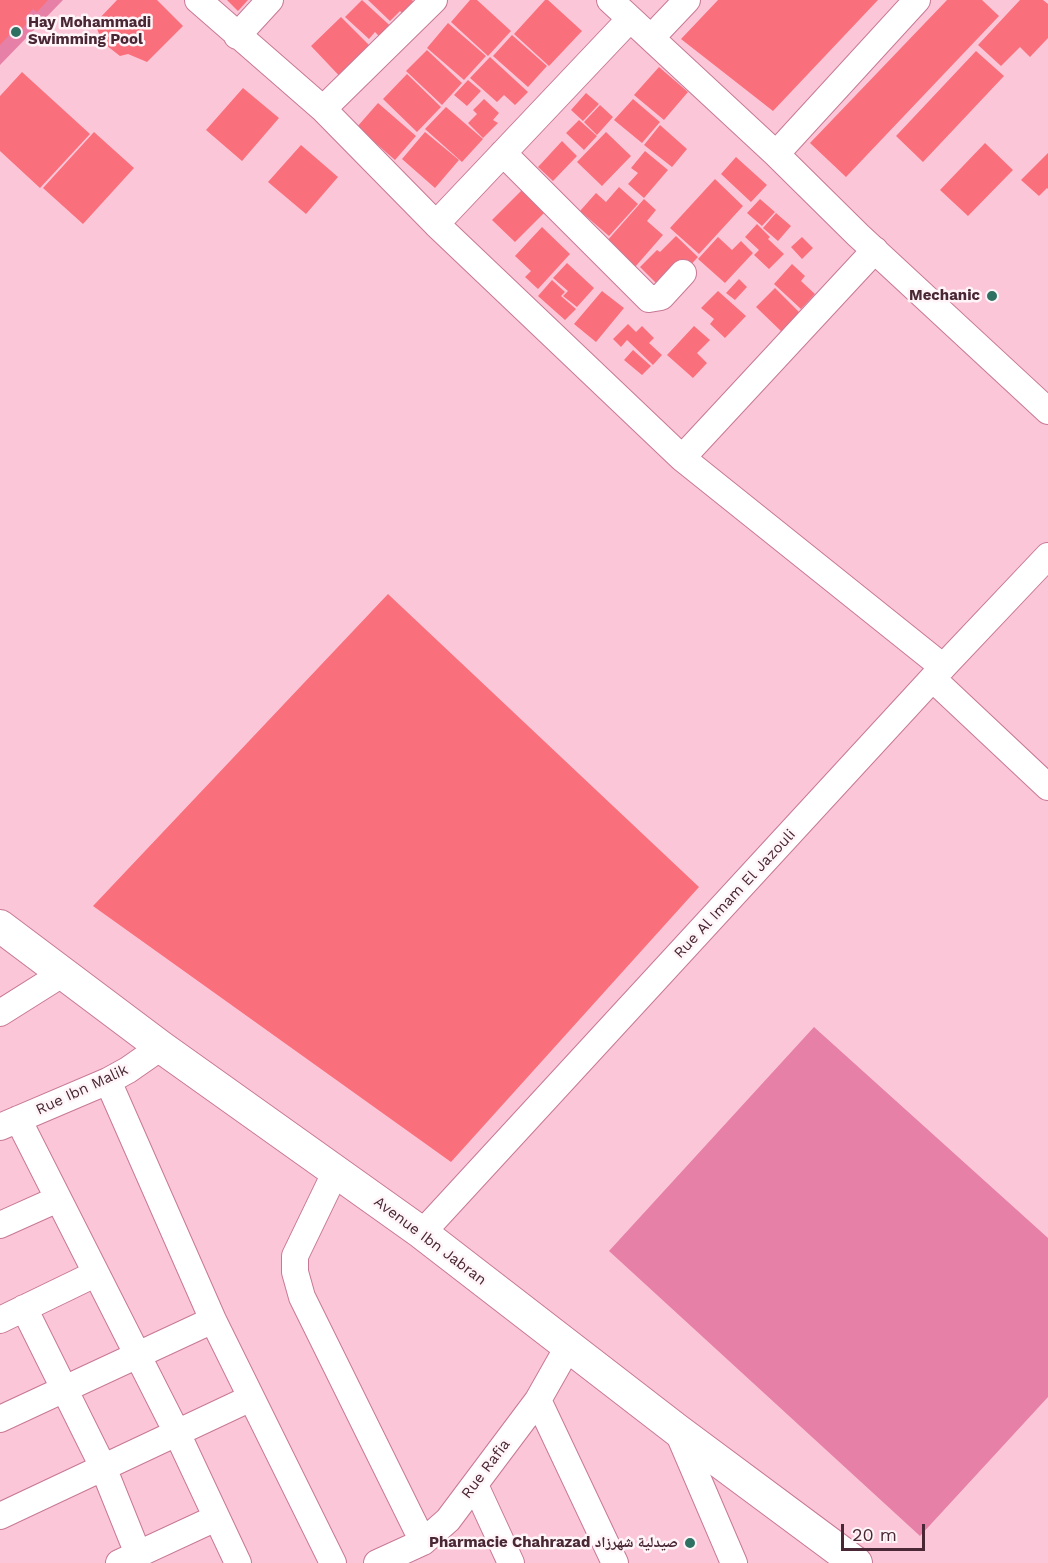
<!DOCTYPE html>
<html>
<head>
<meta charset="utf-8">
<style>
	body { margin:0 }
	#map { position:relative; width:1048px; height:1563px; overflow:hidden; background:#fbc7d8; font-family:"Work Sans",sans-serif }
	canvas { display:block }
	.scale { position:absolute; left:841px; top:1524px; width:84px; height:27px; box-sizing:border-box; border:3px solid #492734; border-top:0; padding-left:8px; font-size:18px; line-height:21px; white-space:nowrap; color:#492734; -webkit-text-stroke:4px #fff5f8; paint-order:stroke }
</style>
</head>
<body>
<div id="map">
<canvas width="1048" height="1563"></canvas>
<div class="scale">20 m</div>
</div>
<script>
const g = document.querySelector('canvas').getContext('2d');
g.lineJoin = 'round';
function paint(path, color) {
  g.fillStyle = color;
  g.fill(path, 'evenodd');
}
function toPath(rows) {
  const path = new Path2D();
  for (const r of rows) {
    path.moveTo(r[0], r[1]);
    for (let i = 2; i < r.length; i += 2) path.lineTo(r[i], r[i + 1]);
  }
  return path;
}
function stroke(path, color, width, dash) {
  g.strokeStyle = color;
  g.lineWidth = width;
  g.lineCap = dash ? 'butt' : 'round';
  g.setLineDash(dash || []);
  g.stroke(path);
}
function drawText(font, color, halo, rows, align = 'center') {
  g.font = font + ' "Work Sans","Noto Naskh Arabic",sans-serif';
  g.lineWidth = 5;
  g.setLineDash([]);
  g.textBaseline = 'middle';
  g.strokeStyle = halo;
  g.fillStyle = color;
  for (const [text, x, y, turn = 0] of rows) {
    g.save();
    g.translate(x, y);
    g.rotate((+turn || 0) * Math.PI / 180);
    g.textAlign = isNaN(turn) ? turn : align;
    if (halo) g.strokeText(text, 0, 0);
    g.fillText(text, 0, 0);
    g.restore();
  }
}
paint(toPath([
	[0,0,63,0,0,65],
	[814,1027,1048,1238,1048,1397,920,1536,609,1251]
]), '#e680a7');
paint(toPath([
	[0,0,48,0,37,12,33,9,24,19,28,22,16,36,12,32,0,45],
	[117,0,157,0,183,26,147,62,128,54,120,56,102,42,95,23],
	[227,0,248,0,238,11],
	[362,0,397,32,386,43,375,32,369,39,345,17],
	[368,0,412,0,419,7,408,19,400,11,390,21],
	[470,0,477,0,511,31,488,56,451,22],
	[545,0,548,0,582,31,549,66,514,34],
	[718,0,878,0,773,111,681,39],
	[947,0,982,0,999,16,846,177,810,143],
	[1020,0,1043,0,1048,4,1048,38,1030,57,1020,47,1001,66,978,45],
	[341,17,376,52,347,84,311,46],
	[448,23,486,56,464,80,427,48],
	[512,35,547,66,528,87,493,56],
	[427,50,462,83,442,105,406,71],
	[976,51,1004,76,923,162,896,136],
	[490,57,528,92,515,105,504,95,497,102,470,78],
	[659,67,688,92,664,120,634,95],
	[22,72,90,134,40,188,0,151,0,96],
	[407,74,441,107,417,132,383,99],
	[468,80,481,91,467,106,454,95],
	[243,88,279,118,242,161,206,130],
	[586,93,599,104,583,121,571,110],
	[484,99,499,113,493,120,498,123,483,138,468,123,477,114,473,110],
	[633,99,660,122,642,143,614,120],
	[378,103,416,136,395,160,357,127],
	[600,105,613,117,597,135,584,122],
	[446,107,483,139,462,162,425,129],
	[579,120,597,136,584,150,566,133],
	[660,125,687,149,672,167,644,145],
	[94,132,134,168,83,224,43,188],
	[425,132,459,160,435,188,402,159],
	[606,132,631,156,602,186,577,162],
	[562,141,577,156,553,181,538,167],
	[985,143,1013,170,968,216,940,190],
	[301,145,338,177,306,214,268,182],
	[645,151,668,170,644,198,628,184,638,173,631,168],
	[1048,153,1048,189,1047,188,1039,196,1021,180],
	[736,157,767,185,751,202,721,174],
	[715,179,743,206,699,254,670,228],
	[527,185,550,207,515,242,492,220],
	[619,187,638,204,609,236,580,211,596,193,606,202],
	[644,199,656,210,647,221,663,235,635,267,606,242],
	[760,199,775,212,762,226,747,213],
	[776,213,791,226,778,241,763,228],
	[757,224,770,237,768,239,784,254,769,269,754,255,759,250,745,237],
	[542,227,570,254,538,289,525,277,531,271,515,256],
	[676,236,698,257,665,292,640,267,657,250,660,252],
	[718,237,732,250,741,241,753,253,725,283,698,259],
	[802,237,813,248,802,259,791,247],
	[567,263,594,288,577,307,563,296,568,291,553,278],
	[792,264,805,276,801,281,815,294,801,309,774,284],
	[739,279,747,287,735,300,726,293],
	[552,280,565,292,561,296,576,309,565,320,538,296],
	[775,288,803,316,784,334,756,307],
	[602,291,624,308,596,342,574,324],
	[718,291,746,316,725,338,710,324,714,319,701,308],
	[628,324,636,332,642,326,654,338,649,343,662,355,653,365,627,340,621,347,613,339],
	[694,326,710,340,697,353,707,363,693,378,667,355],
	[633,350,651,366,642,375,624,360],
	[388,594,699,887,451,1162,93,906]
]), '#f9707c');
const minor = toPath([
	[198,0,323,109,436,224,682,458,943,667],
	[610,0,776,154,858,235,1048,411],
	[237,36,270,0],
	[651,38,687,0],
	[323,109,434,0],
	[503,153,649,299,661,297,683,273],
	[776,154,917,0],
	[436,224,629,20],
	[682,458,875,250],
	[933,679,1048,787],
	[0,1013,62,974],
	[108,1081,213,1320,333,1563],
	[18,1119,177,1433,238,1563],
	[0,1127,108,1081,128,1070,161,1047],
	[336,1171,295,1256,295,1272,302,1297,423,1542],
	[0,1225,58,1199],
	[422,1233,943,667,1048,556],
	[24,1308,103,1467,138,1554],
	[0,1320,95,1274],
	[538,1400,615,1563],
	[0,1419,213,1320],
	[677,1430,734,1563],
	[475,1485,511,1563],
	[0,1516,251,1398],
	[119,1563,216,1518],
	[377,1563,423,1542,448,1520,538,1400,568,1347]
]);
const tertiary = toPath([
	[0,926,161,1047,422,1233,677,1430,856,1563]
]);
stroke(minor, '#c87896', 28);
stroke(tertiary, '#c87896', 34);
stroke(minor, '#fff', 26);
stroke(tertiary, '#fff', 32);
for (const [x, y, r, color] of [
	[16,32,6,"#2e7163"],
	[992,296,6,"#2e7163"],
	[690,1543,6,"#2e7163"]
]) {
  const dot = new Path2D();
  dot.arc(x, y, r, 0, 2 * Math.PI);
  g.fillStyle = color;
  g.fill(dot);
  stroke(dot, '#fff5f8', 2);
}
drawText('bold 15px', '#492734', '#fff5f8', [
	["Hay Mohammadi",28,23,"left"],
	["Swimming Pool",28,40,"left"],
	["Mechanic",980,296],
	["Pharmacie Chahrazad صيدلية شهرزاد",678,1543]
], 'right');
drawText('15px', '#492734', '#fff5f8', [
	["Rue Al Imam El Jazouli",735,894,-47],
	["Rue Ibn Malik",82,1090,-25],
	["Avenue Ibn Jabran",430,1241,37],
	["Rue Rafia",486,1469,-53]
]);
</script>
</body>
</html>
